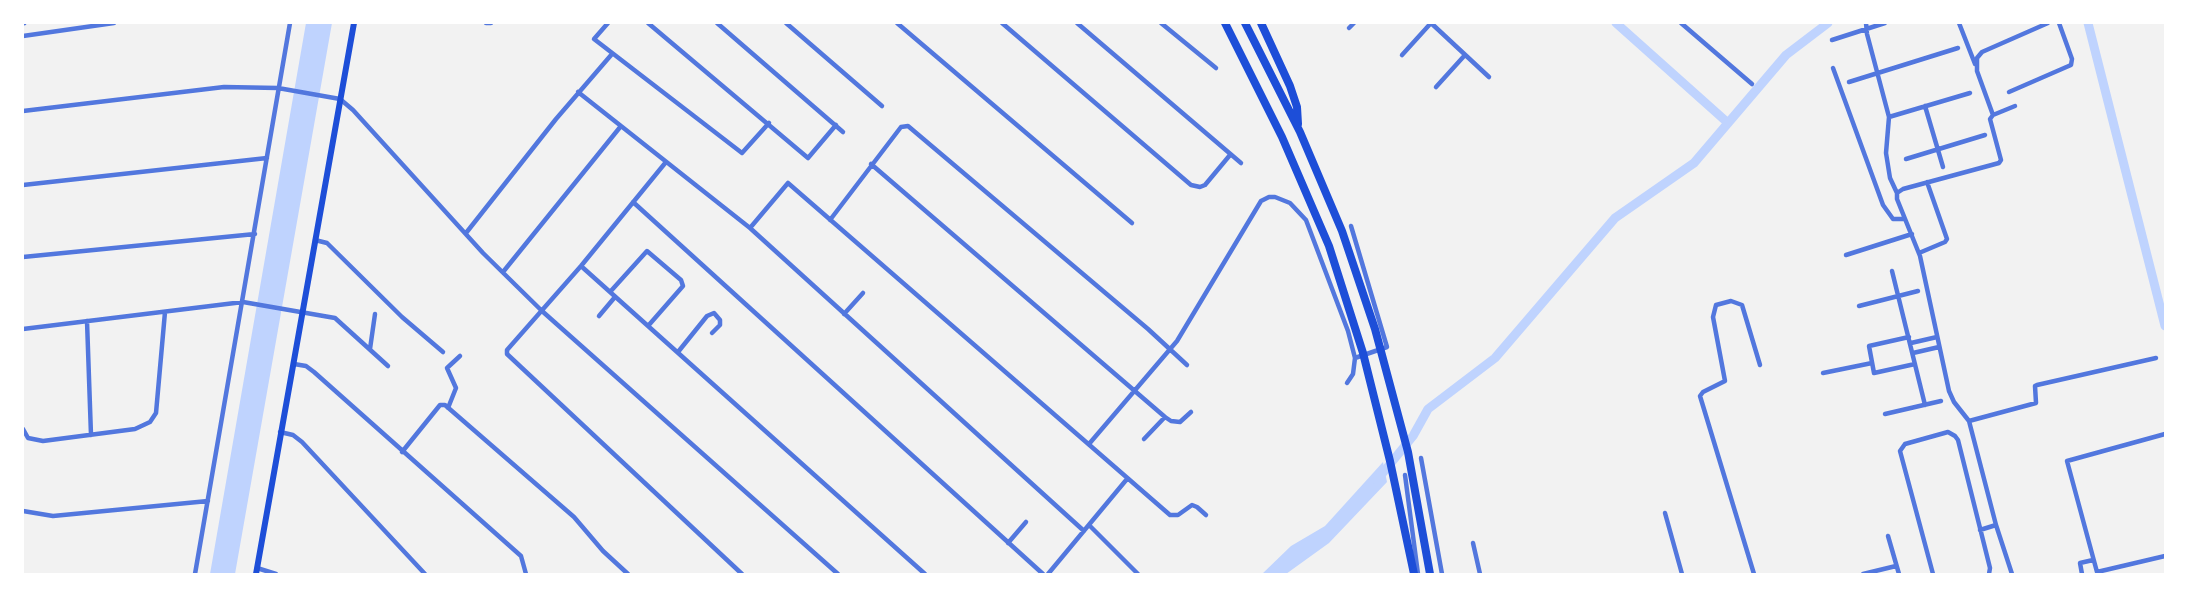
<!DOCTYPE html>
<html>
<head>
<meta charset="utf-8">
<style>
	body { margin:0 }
	#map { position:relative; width:2188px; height:597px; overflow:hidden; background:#f2f2f2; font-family:Manrope,sans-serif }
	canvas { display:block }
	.frame { position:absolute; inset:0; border:24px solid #fff; pointer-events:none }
</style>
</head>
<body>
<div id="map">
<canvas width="2188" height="597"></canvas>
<div class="frame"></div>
</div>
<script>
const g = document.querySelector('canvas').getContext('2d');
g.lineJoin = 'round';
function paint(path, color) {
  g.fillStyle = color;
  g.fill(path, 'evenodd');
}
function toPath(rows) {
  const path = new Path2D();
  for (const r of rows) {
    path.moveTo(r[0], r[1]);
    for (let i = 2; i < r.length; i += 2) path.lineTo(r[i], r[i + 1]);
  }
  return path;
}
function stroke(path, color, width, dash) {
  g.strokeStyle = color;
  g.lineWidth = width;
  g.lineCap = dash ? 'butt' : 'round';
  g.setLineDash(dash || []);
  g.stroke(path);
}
paint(toPath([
	[306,23,332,23,235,574,210,574],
	[1383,462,1387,482,1329,543,1286,574,1262,574,1291,546,1325,526]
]), '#bfd3fe');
stroke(toPath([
	[1616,23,1728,123],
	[2088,23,2165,326],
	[1377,480,1413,436,1428,409,1495,358,1615,218,1694,163,1786,55,1828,23]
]), '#bfd3fe', 9);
stroke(toPath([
	[486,23,491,23],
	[608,23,594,39,742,153,769,123],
	[648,23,808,158,836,125],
	[717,23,843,132],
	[786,23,882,106],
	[897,23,1132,223],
	[1002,23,1191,185,1200,187,1205,185,1230,155],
	[1077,23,1241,163],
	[1161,23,1216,68],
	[1431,23,1489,77],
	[1681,23,1752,84],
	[1866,23,1867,34,1889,117,1886,153,1890,178,1897,193],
	[1959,23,1975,64],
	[1349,28,1354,23],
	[23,36,114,23],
	[1832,40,1885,23],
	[1402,55,1431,23],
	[1833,68,1883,205,1893,219,1904,219],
	[1849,82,1958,48],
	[1436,87,1465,55],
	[578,92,750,228,1084,531],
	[2009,92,2071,65,2072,59,2059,23],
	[1925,106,1943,167],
	[23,111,224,87,278,88,340,99,353,110,483,253,542,311,838,574],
	[1993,115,1977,71,1977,58,1982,52,2048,23],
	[1889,117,1970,93],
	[1906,159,1985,135],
	[666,162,581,266,507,350,507,354,742,574],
	[871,164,1165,417,1171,421,1180,422,1191,412],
	[23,185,267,158],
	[633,202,1043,574],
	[830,220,901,127,908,126,1148,329,1187,365],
	[1351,226,1387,347,1355,358],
	[750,228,788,183,1170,515,1178,515,1192,505,1197,507,1206,515],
	[466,233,556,119,612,54],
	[315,240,327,243,402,317,443,352],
	[1919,253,1945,242,1947,239,1927,182],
	[1846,255,1912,234],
	[23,257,255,234],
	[581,266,925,574],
	[1892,271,1925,405],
	[503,272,621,126],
	[610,292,647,251,681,280,683,286,648,326],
	[1859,306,1918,291],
	[844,314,863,293],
	[599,316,615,297],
	[87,321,91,435],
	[23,329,243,302,335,318,388,366],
	[1909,337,1869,346,1874,373,1915,364],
	[1911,343,1937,337],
	[370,349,375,314],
	[678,352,707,316,714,313,720,320,720,325,712,333],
	[1913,353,1939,347],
	[294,364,306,366,314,372,521,556,526,574],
	[1823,373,1872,363],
	[448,408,456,388,447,368,460,356],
	[1885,414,1941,401],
	[1969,421,2036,403,2035,386,2037,385,2156,358],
	[23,429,28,438,43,441,135,429,150,422,156,413,165,312],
	[280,432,293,435,302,442,425,574],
	[2165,434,2067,461,2097,572,2165,556],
	[1144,439,1165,417],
	[1089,444,1177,341,1261,201,1269,197,1275,197,1290,203,1306,220,1348,331,1355,358,1353,374,1347,383],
	[402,452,440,405,445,405,574,517,603,551,628,574],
	[1421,458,1442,574],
	[1405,475,1418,574],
	[23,511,53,516,208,501],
	[1665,513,1682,574],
	[1089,525,1138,574],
	[1980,530,1996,525],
	[1888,536,1899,574],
	[1008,543,1026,522],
	[1473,543,1480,574],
	[257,568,276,574],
	[195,574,290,23],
	[1048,574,1127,479],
	[1754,574,1700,396,1703,392,1725,381,1713,317,1716,305,1731,301,1742,305,1760,365],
	[1863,574,1896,566],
	[1933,574,1900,451,1905,444,1948,432,1955,436,1958,440,1990,568,1989,574],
	[2012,574,1996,525,1969,421,1954,402,1949,391,1920,256,1897,199,1897,193,1903,189,1999,163,2001,160,1990,119,1993,115,2015,106],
	[2082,574,2080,563,2093,560]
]), '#5277de', 4.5);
stroke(toPath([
	[23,23,24,23]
]), '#5277de', 5);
stroke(toPath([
	[256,574,354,23]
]), '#1d4ed8', 6);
stroke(toPath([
	[1225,23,1282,137,1329,246,1363,353,1390,461,1414,574],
	[1245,23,1300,132,1342,231,1375,329,1408,452,1430,574],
	[1261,23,1290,86,1297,107,1298,124]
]), '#1d4ed8', 8);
</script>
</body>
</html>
